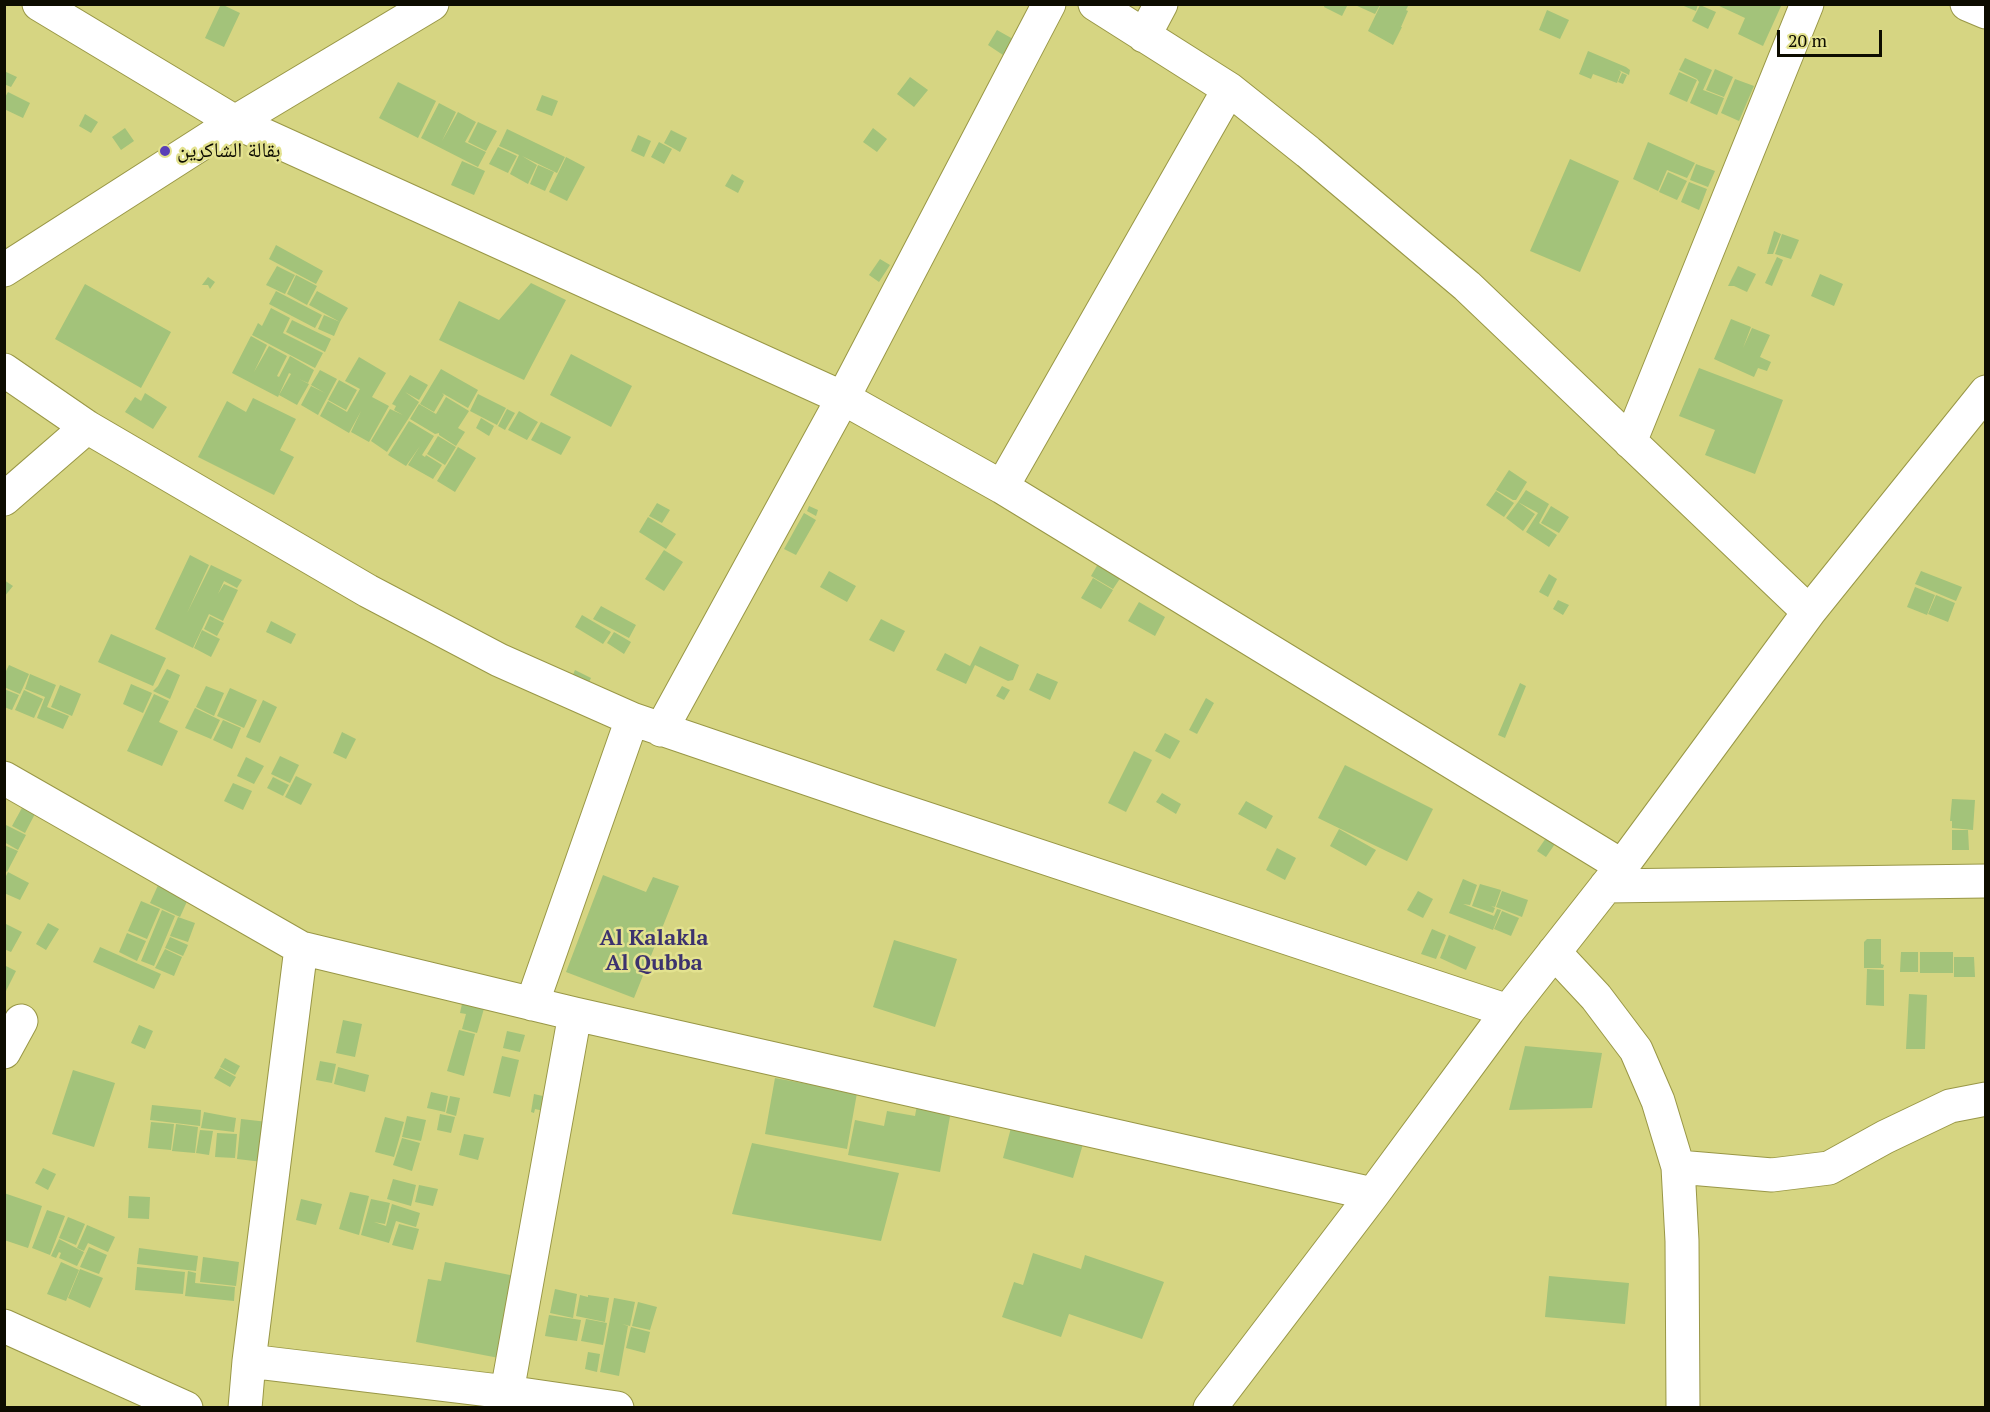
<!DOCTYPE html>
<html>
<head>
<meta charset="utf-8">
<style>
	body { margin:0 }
	#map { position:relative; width:1990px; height:1412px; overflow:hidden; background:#d6d582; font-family:"PT Serif",serif }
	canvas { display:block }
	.frame { position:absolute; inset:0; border:6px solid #0d0c00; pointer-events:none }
	.scale { position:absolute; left:1777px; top:30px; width:105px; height:27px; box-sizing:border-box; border:3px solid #0d0c00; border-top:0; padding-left:8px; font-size:18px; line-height:21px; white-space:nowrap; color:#0d0c00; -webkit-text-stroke:4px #e3e28f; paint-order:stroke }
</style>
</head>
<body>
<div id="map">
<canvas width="1990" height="1412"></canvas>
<div class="frame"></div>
<div class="scale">20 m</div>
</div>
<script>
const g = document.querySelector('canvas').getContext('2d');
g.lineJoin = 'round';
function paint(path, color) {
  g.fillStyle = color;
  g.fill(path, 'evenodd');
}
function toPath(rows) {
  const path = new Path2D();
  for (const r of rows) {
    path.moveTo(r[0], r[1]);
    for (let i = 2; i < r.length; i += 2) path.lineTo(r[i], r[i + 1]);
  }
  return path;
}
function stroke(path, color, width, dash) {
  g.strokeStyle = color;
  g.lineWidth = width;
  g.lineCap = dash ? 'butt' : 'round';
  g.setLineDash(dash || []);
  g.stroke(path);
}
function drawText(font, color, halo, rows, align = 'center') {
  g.font = font + ' "PT Serif","Noto Naskh Arabic",serif';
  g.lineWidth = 5;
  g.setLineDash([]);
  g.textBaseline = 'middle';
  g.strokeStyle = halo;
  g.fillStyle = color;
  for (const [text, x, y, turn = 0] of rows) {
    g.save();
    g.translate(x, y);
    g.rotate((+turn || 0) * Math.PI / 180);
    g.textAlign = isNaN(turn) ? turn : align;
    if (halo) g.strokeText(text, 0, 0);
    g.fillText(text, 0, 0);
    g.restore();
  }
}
paint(toPath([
	[221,4,240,13,224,47,205,38],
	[1325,4,1348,4,1342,16,1324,7],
	[1381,4,1404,4,1408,6,1406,10,1408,11,1401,27,1402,27,1393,45,1368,31],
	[1679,4,1698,4,1696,11],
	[1715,4,1782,4,1763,46,1738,34,1745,18],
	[1355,5,1380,5,1375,14],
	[1700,5,1716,12,1708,29,1692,21],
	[1547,10,1569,20,1560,39,1539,30],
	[997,30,1013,39,1003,55,988,45],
	[1588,51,1626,67,1630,70,1629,75,1619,70,1621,72,1617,83,1593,74,1591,79,1579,74],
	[1685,58,1712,70,1703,90,1724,98,1717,115,1690,103,1699,82,1697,79,1679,70],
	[1715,69,1733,77,1724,97,1706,90],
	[4,71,17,77,11,87,4,84],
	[1679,72,1697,80,1687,102,1669,94],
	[1622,73,1627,75,1623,84,1618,82],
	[910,77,928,90,914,107,897,94],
	[1735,79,1754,86,1739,121,1721,113],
	[398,82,436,101,418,138,379,118],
	[8,92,30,103,23,118,4,109,4,99],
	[542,95,558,101,552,116,536,110],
	[439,103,456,112,442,141,458,112,476,122,465,142,486,152,478,167,421,138],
	[85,114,98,122,91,133,79,126],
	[478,122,497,131,486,151,468,142],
	[125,128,134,141,121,150,112,137],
	[873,128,887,139,877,152,863,142],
	[507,129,565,157,557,173,522,156,537,165,528,184,510,174,519,155,499,146],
	[671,130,687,138,680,152,664,143],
	[638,135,651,141,644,157,631,151],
	[659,142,672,149,664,164,651,157],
	[1648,142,1695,163,1687,178,1667,170,1658,191,1633,179],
	[498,147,517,156,508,173,489,164],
	[566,157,585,167,567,201,549,192],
	[1570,159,1619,181,1580,272,1530,251],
	[462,161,485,171,474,195,451,185],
	[1696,164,1715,171,1708,187,1690,180],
	[538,165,554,172,545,191,530,184],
	[1668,172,1687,181,1677,200,1659,192],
	[732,174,744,181,738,193,725,186],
	[1689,182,1707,189,1699,210,1681,202],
	[1774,231,1781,234,1773,254,1767,254],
	[1782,234,1799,240,1791,259,1775,254],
	[276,245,323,271,316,284,269,259],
	[1777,257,1783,260,1772,286,1765,283],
	[880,259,890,265,879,282,869,275],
	[277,266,295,275,285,294,266,285],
	[1738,266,1756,274,1747,292,1734,286,1728,286],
	[1820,274,1843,284,1834,306,1811,296],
	[296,275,317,286,307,305,287,294],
	[208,277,215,282,210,289,208,285,202,285],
	[531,283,566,300,524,380,439,340,459,301,499,320],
	[85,284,171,332,141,388,55,339],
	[276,291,322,315,315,328,269,304],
	[317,291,348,308,340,322,309,305],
	[271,308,290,318,283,333,323,353,315,368,252,335,258,323,262,326],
	[324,315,340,322,334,336,318,329],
	[1731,319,1751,327,1743,348,1752,328,1770,335,1760,357,1771,362,1767,371,1758,368,1754,377,1714,359],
	[292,320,331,339,325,352,286,332],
	[251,336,267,345,254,372,269,346,287,356,277,376,279,377,290,356,314,370,308,383,299,379,309,384,297,405,279,395,291,374,289,373,278,397,232,373],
	[571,354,632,386,611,427,550,395],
	[359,357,386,373,372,397,389,406,369,442,351,432,361,411,349,433,320,416,328,401,347,412,360,389,345,381],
	[1699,368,1783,400,1755,474,1705,455,1715,430,1679,416],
	[441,369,478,390,468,408,442,393,444,395,434,412,420,404],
	[320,370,337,379,318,415,301,405,311,386,325,393,311,385],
	[410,375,428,385,419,400,405,392,419,402,387,452,371,441,390,409,403,415,394,410,396,406,392,404],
	[339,380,357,390,346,410,328,400],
	[145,393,167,407,153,429,125,412,135,397,141,401],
	[478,394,506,408,497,425,470,411],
	[446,397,469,411,458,428,465,432,456,446,439,435,439,433,435,434,410,419,419,404,436,414],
	[253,398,296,419,280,450,294,457,274,495,198,457,227,401,246,412],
	[507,409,515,413,505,430,498,426],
	[519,411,538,422,527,440,508,430],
	[481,418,494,426,489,436,476,428],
	[409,421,434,436,422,455,425,457,426,455,442,465,433,479,408,465,420,446,406,466,388,455],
	[541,422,571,437,561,455,531,440],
	[438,436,456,447,445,465,427,454],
	[458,447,476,458,455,492,437,481],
	[1509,470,1527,482,1516,500,1513,500,1496,490],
	[1526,490,1549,504,1539,523,1557,535,1549,547,1526,532,1538,513,1518,502],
	[1496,491,1514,503,1504,517,1486,505],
	[1518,502,1535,514,1523,531,1506,518],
	[657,503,670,510,662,523,649,516],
	[809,506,818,510,816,516,807,511],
	[1551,506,1569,517,1559,533,1541,523],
	[804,513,816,520,796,555,784,549],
	[648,517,676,534,666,549,639,532],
	[664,550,683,562,664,591,645,579],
	[190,555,209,565,187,613,211,565,242,580,237,588,224,581,218,594,224,584,238,590,223,621,209,614,193,648,155,629],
	[1098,564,1121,577,1113,589,1091,576],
	[829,571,856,586,847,602,820,587],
	[1921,571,1962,587,1956,601,1915,584],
	[1549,574,1557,579,1548,597,1539,592],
	[1093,578,1113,590,1101,609,1081,598],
	[4,580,13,586,4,597],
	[1915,587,1935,595,1927,615,1907,607],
	[1936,595,1955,603,1948,622,1928,614],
	[1558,600,1569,605,1563,615,1553,609],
	[1139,602,1165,617,1155,636,1128,621],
	[601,606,636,625,629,638,593,619],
	[582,615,611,632,603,644,575,627],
	[210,616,224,623,217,636,204,629],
	[881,619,905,631,894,652,869,640],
	[271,621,296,634,291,644,266,632],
	[202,630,220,639,211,657,194,648],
	[614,632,631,642,624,654,607,643],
	[111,634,166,658,153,686,98,662],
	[980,646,1019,665,1013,680,1008,681,975,665,966,684,936,670,945,653,970,666],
	[9,665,29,674,20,694,4,687,4,675],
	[167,669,180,675,170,699,153,691,158,686],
	[575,670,591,678,588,684,572,677],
	[1037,673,1058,682,1050,700,1029,690],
	[30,674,56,685,47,707,69,716,63,729,37,718,45,697,25,689],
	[1520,683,1526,686,1505,738,1498,735],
	[131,684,152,693,143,713,123,704],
	[60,685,81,694,72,716,51,707],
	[206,686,224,693,214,716,196,707],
	[1002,686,1010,690,1004,700,996,696],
	[230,688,257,700,244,728,217,716],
	[4,689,19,695,12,710,4,707],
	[24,690,43,699,34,718,15,710],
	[154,694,169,701,159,722,178,731,162,766,127,751],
	[1206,698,1214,703,1197,734,1189,730],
	[263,700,277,707,260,743,246,737],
	[195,708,220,720,211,739,185,728],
	[223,720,241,728,232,749,213,740],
	[342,732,356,739,346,759,333,753],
	[1165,733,1180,741,1170,759,1155,751],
	[1134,751,1152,760,1126,812,1108,803],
	[280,756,299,765,290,783,271,774],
	[246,757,264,766,254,784,237,776],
	[1345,765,1433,809,1407,861,1318,818],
	[296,776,312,784,301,805,285,797],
	[273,777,289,785,283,796,267,788],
	[233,783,252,791,243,810,224,801],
	[1162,793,1181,804,1176,814,1156,802],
	[1952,799,1975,800,1973,830,1952,828,1952,821,1950,821],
	[1246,801,1273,816,1266,829,1238,814],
	[23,806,36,812,25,833,12,826],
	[4,824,26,835,18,850,4,842],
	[1339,829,1376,850,1366,866,1330,846],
	[1952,830,1968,830,1969,850,1952,850],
	[1548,835,1557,841,1546,857,1537,851],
	[4,845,18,851,7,872,4,870],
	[1277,848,1296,858,1285,880,1266,870],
	[8,872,29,883,20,900,4,893,4,880],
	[603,875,646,892,653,877,679,886,634,998,566,972],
	[1463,879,1477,885,1470,905,1463,904,1494,916,1497,909,1501,910,1493,930,1449,913],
	[160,881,189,897,180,917,150,903],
	[1480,884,1501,890,1495,907,1491,906,1495,908,1493,913,1472,906],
	[1418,891,1433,899,1423,918,1407,910],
	[1502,891,1528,900,1522,917,1496,907],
	[141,901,160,909,147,939,128,931],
	[162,910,175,916,154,966,141,961],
	[1502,911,1519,918,1511,936,1494,929],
	[178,917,195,923,188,942,170,936],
	[4,923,22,932,11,952,4,949],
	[48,923,59,929,46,950,36,944],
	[1432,929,1446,935,1436,959,1421,954],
	[127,933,146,941,137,961,119,952],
	[1449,935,1476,947,1466,970,1440,958],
	[170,937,188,945,183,956,165,948],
	[1867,939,1881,939,1881,964,1884,965,1883,968,1864,968,1864,942],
	[894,940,957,959,935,1027,873,1007],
	[100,947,161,974,154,989,93,962],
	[165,949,182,957,174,976,155,968],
	[1901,952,1918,952,1918,972,1900,972],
	[1920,952,1953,952,1953,973,1920,973],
	[1954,957,1974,957,1975,977,1954,977],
	[4,965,16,971,4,995],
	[1867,969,1884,970,1884,1006,1866,1005],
	[1909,994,1927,995,1925,1049,1906,1049],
	[463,999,485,1005,477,1033,462,1029,466,1014,460,1013],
	[343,1020,362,1024,355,1057,336,1053],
	[139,1025,153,1031,145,1049,131,1043],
	[459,1030,475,1034,464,1076,447,1071],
	[507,1031,525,1035,520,1052,503,1048],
	[1525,1046,1602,1053,1592,1108,1509,1110],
	[502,1056,519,1060,510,1097,493,1093],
	[225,1058,240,1066,235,1075,220,1067],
	[320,1061,336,1064,332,1083,316,1080],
	[338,1067,369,1075,365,1092,334,1084],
	[220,1068,236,1077,230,1087,214,1078],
	[73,1070,115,1083,94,1147,52,1134],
	[775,1078,857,1093,847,1149,765,1134],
	[431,1092,448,1096,445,1112,427,1108],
	[534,1094,547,1097,544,1111,535,1109,534,1113,531,1112],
	[450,1096,460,1098,456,1116,446,1113],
	[152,1105,201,1110,200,1126,150,1120],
	[917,1105,951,1111,940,1172,848,1155,855,1120,884,1126,887,1111,915,1116],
	[204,1112,236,1118,234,1132,201,1128],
	[440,1114,455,1117,451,1133,437,1130],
	[407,1116,426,1120,421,1141,402,1137],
	[385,1117,404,1122,394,1157,375,1152],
	[241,1119,268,1122,263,1162,237,1159],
	[151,1122,174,1124,171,1150,148,1148],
	[176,1124,198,1127,195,1153,172,1151],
	[1012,1124,1083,1144,1073,1178,1003,1158],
	[200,1130,213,1131,209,1155,196,1153],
	[217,1133,237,1134,235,1158,215,1157],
	[464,1134,484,1138,478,1160,459,1155],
	[402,1138,420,1143,412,1171,393,1165],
	[752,1143,899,1173,881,1241,732,1214],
	[43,1168,56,1174,48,1190,35,1183],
	[393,1179,416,1185,411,1206,387,1199],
	[419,1185,438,1189,433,1206,415,1202],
	[350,1192,369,1196,359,1235,339,1229],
	[4,1193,42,1206,28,1248,4,1240],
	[129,1196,150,1197,149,1219,128,1218],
	[301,1199,322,1204,316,1225,296,1220],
	[371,1199,390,1203,385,1224,374,1222,386,1226,392,1204,420,1213,416,1227,396,1221,389,1243,361,1235],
	[47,1210,65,1216,50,1255,32,1248],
	[68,1217,85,1224,76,1245,59,1238],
	[399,1224,419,1229,413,1250,392,1245],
	[87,1225,115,1237,108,1252,88,1243,84,1251,77,1248],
	[59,1239,84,1252,77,1266,59,1258,61,1253,59,1252,56,1258,51,1256],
	[89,1247,107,1255,99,1274,80,1267],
	[139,1248,198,1256,196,1271,137,1264],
	[1033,1253,1081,1269,1085,1255,1164,1282,1142,1339,1069,1314,1061,1337,1002,1317,1014,1282,1023,1285],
	[203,1257,239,1262,236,1286,200,1282],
	[61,1262,79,1270,66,1301,47,1294],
	[445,1262,520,1277,504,1359,416,1342,428,1279,441,1281],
	[137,1267,185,1272,183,1294,135,1290],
	[80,1269,103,1278,90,1308,68,1298],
	[188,1271,196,1273,195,1283,235,1287,234,1301,185,1296],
	[1549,1276,1629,1283,1625,1324,1545,1317],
	[555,1289,577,1294,573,1318,550,1313],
	[580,1295,588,1297,588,1295,609,1298,605,1322,576,1316],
	[614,1298,635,1302,630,1326,622,1324,628,1326,619,1376,600,1372],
	[638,1302,657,1307,650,1330,632,1326],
	[549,1315,581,1320,577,1341,545,1336],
	[586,1319,607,1323,603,1345,581,1341],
	[631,1327,650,1332,645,1353,626,1348],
	[588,1352,600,1354,597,1372,585,1369]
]), '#a3c37a');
const minor = toPath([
	[39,4,235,122,843,398,1002,487,1622,866],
	[1095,4,1229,89,1308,152,1467,286,1809,612],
	[1967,4,1986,12],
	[1144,36,1161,4],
	[4,270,235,122,432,4],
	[4,370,87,427,368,591,499,660,632,719,876,802,1508,1011],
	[1630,442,1807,4],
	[1002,487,1229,89],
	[4,499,87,427],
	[661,730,843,398,1049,4],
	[4,778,301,948,575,1014,1373,1194],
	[1606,886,1986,881],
	[1554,952,1596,997,1636,1050,1658,1101,1678,1167,1682,1241,1683,1408],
	[532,1004,632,719],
	[4,1052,21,1021],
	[1678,1167,1772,1175,1829,1168,1885,1137,1950,1106,1986,1099],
	[4,1326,186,1408],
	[249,1361,507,1392,617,1408],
	[507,1392,575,1014],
	[245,1408,249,1361,301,948],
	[1210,1408,1373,1194,1508,1011,1622,866,1809,612,1986,392]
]);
stroke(minor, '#999746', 35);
stroke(minor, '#fff', 33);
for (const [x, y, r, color] of [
	[165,151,6,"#5a3fb7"]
]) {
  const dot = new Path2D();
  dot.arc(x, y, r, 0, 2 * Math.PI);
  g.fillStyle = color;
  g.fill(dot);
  stroke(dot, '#e3e28f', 2);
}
drawText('21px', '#0d0c00', '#e3e28f', [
	["بقالة الشاكرين",177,151]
], 'left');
drawText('bold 22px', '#3c326e', '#e3e28f', [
	["Al Kalakla",654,939],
	["Al Qubba",654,964]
]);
</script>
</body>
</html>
